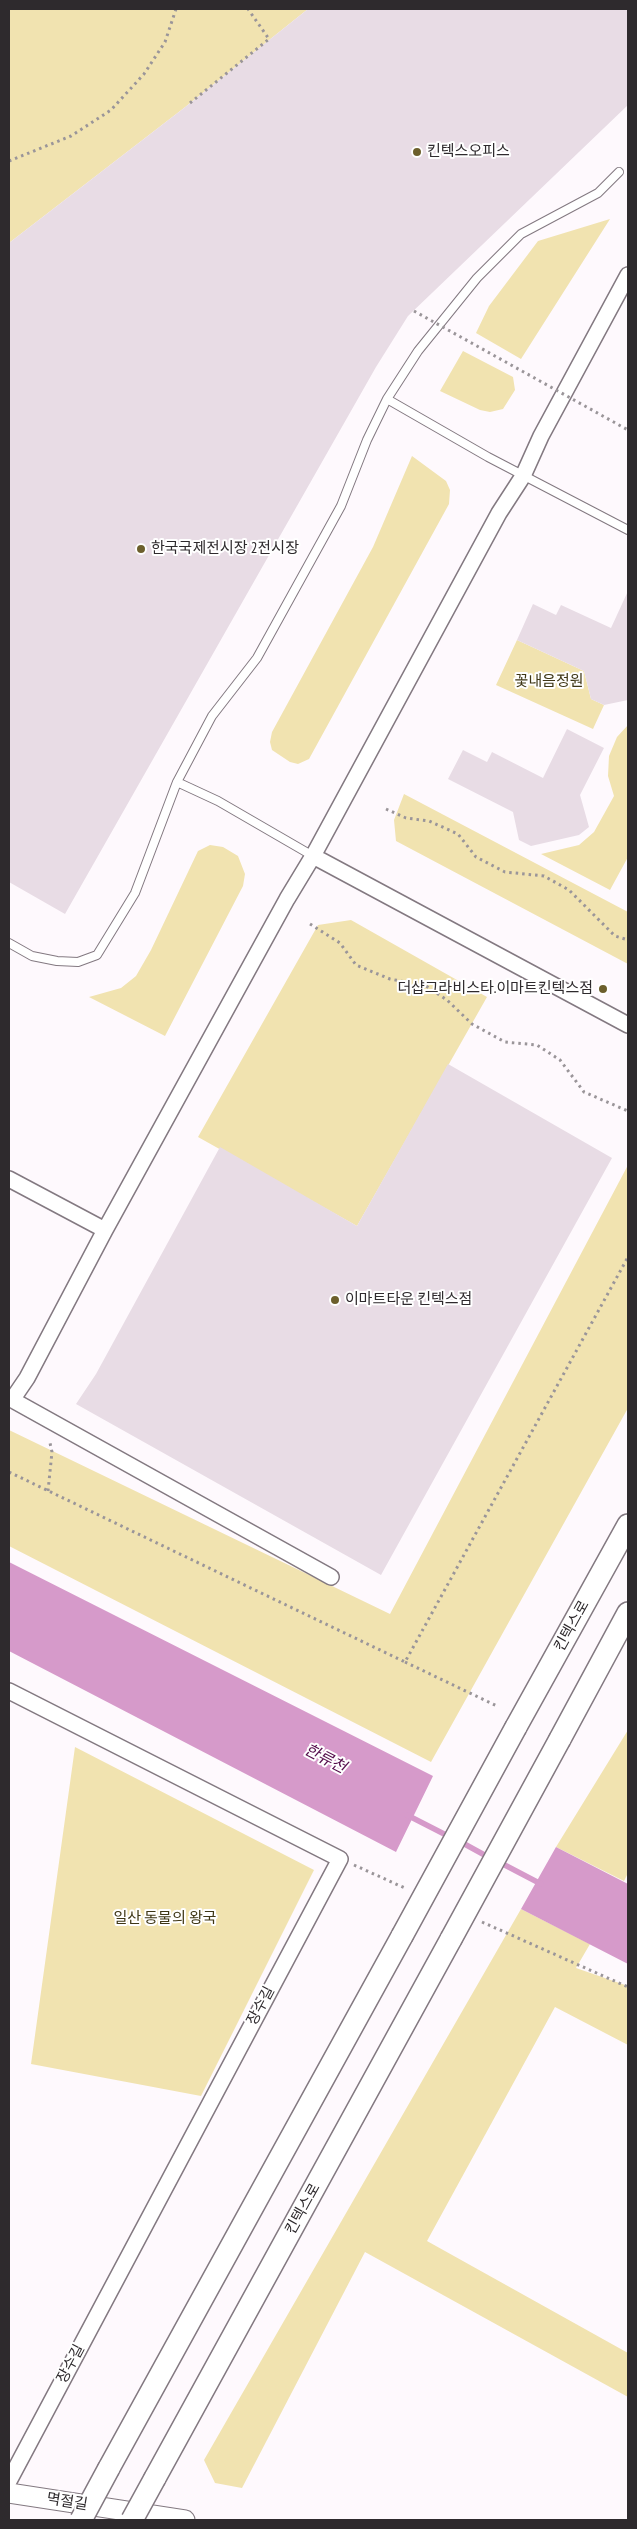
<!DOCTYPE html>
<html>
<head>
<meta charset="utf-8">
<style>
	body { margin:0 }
	#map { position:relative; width:637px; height:2529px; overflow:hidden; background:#fef9fd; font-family:"PT Sans Narrow",sans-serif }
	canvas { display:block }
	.frame { position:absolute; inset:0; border:10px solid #2e2a2d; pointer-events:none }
</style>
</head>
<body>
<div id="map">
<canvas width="637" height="2529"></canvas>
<div class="frame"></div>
</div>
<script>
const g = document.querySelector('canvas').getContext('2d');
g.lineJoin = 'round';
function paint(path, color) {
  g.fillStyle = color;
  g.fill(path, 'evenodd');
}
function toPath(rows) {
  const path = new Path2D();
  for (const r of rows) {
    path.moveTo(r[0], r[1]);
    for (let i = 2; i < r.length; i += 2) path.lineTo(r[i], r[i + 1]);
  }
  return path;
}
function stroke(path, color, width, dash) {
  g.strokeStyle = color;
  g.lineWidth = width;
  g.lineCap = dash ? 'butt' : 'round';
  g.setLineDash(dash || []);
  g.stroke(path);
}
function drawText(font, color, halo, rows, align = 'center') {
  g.font = font + ' "PT Sans Narrow","Noto Sans KR",sans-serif';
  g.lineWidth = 4;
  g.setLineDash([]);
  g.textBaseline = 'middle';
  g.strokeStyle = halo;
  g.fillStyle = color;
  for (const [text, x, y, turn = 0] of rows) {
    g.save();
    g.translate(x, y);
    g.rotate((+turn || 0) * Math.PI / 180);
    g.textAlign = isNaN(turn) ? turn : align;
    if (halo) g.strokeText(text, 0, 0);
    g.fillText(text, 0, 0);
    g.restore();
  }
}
paint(toPath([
	[9,9,308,9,184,108,9,243],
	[610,219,521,359,476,333,489,306,538,241],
	[463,351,513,377,515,390,503,409,490,412,480,410,440,391],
	[412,456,446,481,450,490,449,504,309,759,298,764,290,762,272,750,270,742,272,732,373,547],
	[517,640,584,671,591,699,604,705,593,729,496,685],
	[628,725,628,857,610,890,541,854,579,845,594,832,614,796,608,776,609,756,617,737],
	[404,794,628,912,628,964,396,841,394,820],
	[210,845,223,847,238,856,245,874,243,886,165,1036,89,997,121,988,136,976,151,950,198,851],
	[351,920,487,997,357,1226,198,1137,318,925],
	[628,1165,628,1408,431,1762,9,1546,9,1430,390,1614],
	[628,1730,628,1873,624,1881,556,1847],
	[75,1747,314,1870,201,2096,31,2064],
	[521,1909,590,1944,576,1968,628,1986,628,2045,555,2007,427,2241,628,2353,628,2397,365,2252,242,2488,215,2483,204,2460]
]), '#f1e3b0');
paint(toPath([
	[9,1562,433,1776,396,1852,9,1651],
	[556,1847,628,1884,628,1964,521,1909]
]), '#d69aca');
stroke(toPath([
	[407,1815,450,1837],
	[459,1841,490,1858],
	[499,1862,541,1884]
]), '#d69aca', 5.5);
paint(toPath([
	[308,9,628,9,628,105,408,316,376,367,65,914,9,882,9,243,184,108],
	[628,591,628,700,604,705,591,699,584,671,517,640,533,604,556,615,561,605,611,628],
	[567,729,604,748,580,795,589,827,579,835,531,846,519,840,513,812,448,779,463,750,487,762,492,752,543,778],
	[448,1064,612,1158,381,1575,76,1404,96,1374,220,1147,357,1226]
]), '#e8dce5');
const service = toPath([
	[387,399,488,457,628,530],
	[177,782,218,801,313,856],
	[9,943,32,956,57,961,78,962,97,955,135,893,177,782,212,716,257,658,341,506,367,440,387,399,418,351,477,278,521,234,598,193,619,172]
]);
const minor = toPath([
	[313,856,628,1025],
	[9,1179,105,1230],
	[9,1398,331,1577],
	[12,1400,27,1378,105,1230,287,899,313,856,499,513,523,476,541,436,628,275],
	[9,1691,340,1859,9,2481]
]);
const tertiary = toPath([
	[9,2493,185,2520]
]);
const secondary = toPath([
	[516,1727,628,1525],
	[560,1739,628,1613],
	[109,2468,402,1936],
	[155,2478,451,1939]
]);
stroke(service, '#837981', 10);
stroke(minor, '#837981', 18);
stroke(tertiary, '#837981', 21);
stroke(secondary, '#837981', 24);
stroke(toPath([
	[190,103,269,39,248,9],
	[9,161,71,136,111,110,144,74,165,42,176,9],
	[386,809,406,818,429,821,458,834,476,857,505,872,544,876,569,890,615,936,628,940],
	[310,924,340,943,356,965,390,979,426,986,447,1000,472,1024,505,1042,537,1045,560,1060,584,1092,628,1111],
	[9,1472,405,1662,628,1257],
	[48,1491,52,1452,50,1443],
	[405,1662,497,1706],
	[354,1865,407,1889],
	[482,1922,628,1987]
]), '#9a9599', 3, [2.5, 4]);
stroke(service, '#fff', 8);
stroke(minor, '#fff', 15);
stroke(tertiary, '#fff', 19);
stroke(secondary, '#fff', 21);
const secondaryBridge = toPath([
	[402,1936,516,1727],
	[451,1939,560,1739],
	[81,2520,109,2468],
	[132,2520,155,2478]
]);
stroke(secondaryBridge, '#837981', 24, []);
stroke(toPath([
	[414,311,628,430]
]), '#9a9599', 3, [2.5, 4]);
stroke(secondaryBridge, '#fff', 21);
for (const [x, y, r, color] of [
	[417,152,5,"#6c5f2c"],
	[141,549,5,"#6c5f2c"],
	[603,989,5,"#6c5f2c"],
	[335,1300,5,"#6c5f2c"]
]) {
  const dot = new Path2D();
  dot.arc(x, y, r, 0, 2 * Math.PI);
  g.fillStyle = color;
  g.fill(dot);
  stroke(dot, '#fff', 2);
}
drawText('15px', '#2e2a2d', '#fff', [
	["킨텍스오피스",427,152],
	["한국국제전시장 2전시장",151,549],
	["더샵그라비스타.이마트킨텍스점",593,989,"right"],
	["이마트타운 킨텍스점",345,1300]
], 'left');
drawText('15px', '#3e3615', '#fff', [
	["꽃내음정원",549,682],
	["일산 동물의 왕국",165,1919]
]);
drawText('15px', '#2e2a2d', '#fff', [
	["킨텍스로",572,1626,-61],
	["장수길",261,2006,-62],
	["킨텍스로",303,2209,-61],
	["장수길",71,2364,-62],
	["멱절길",67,2502,9]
]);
drawText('italic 16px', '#550e4c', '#fff', [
	["한류천",325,1759,27]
]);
</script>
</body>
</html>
